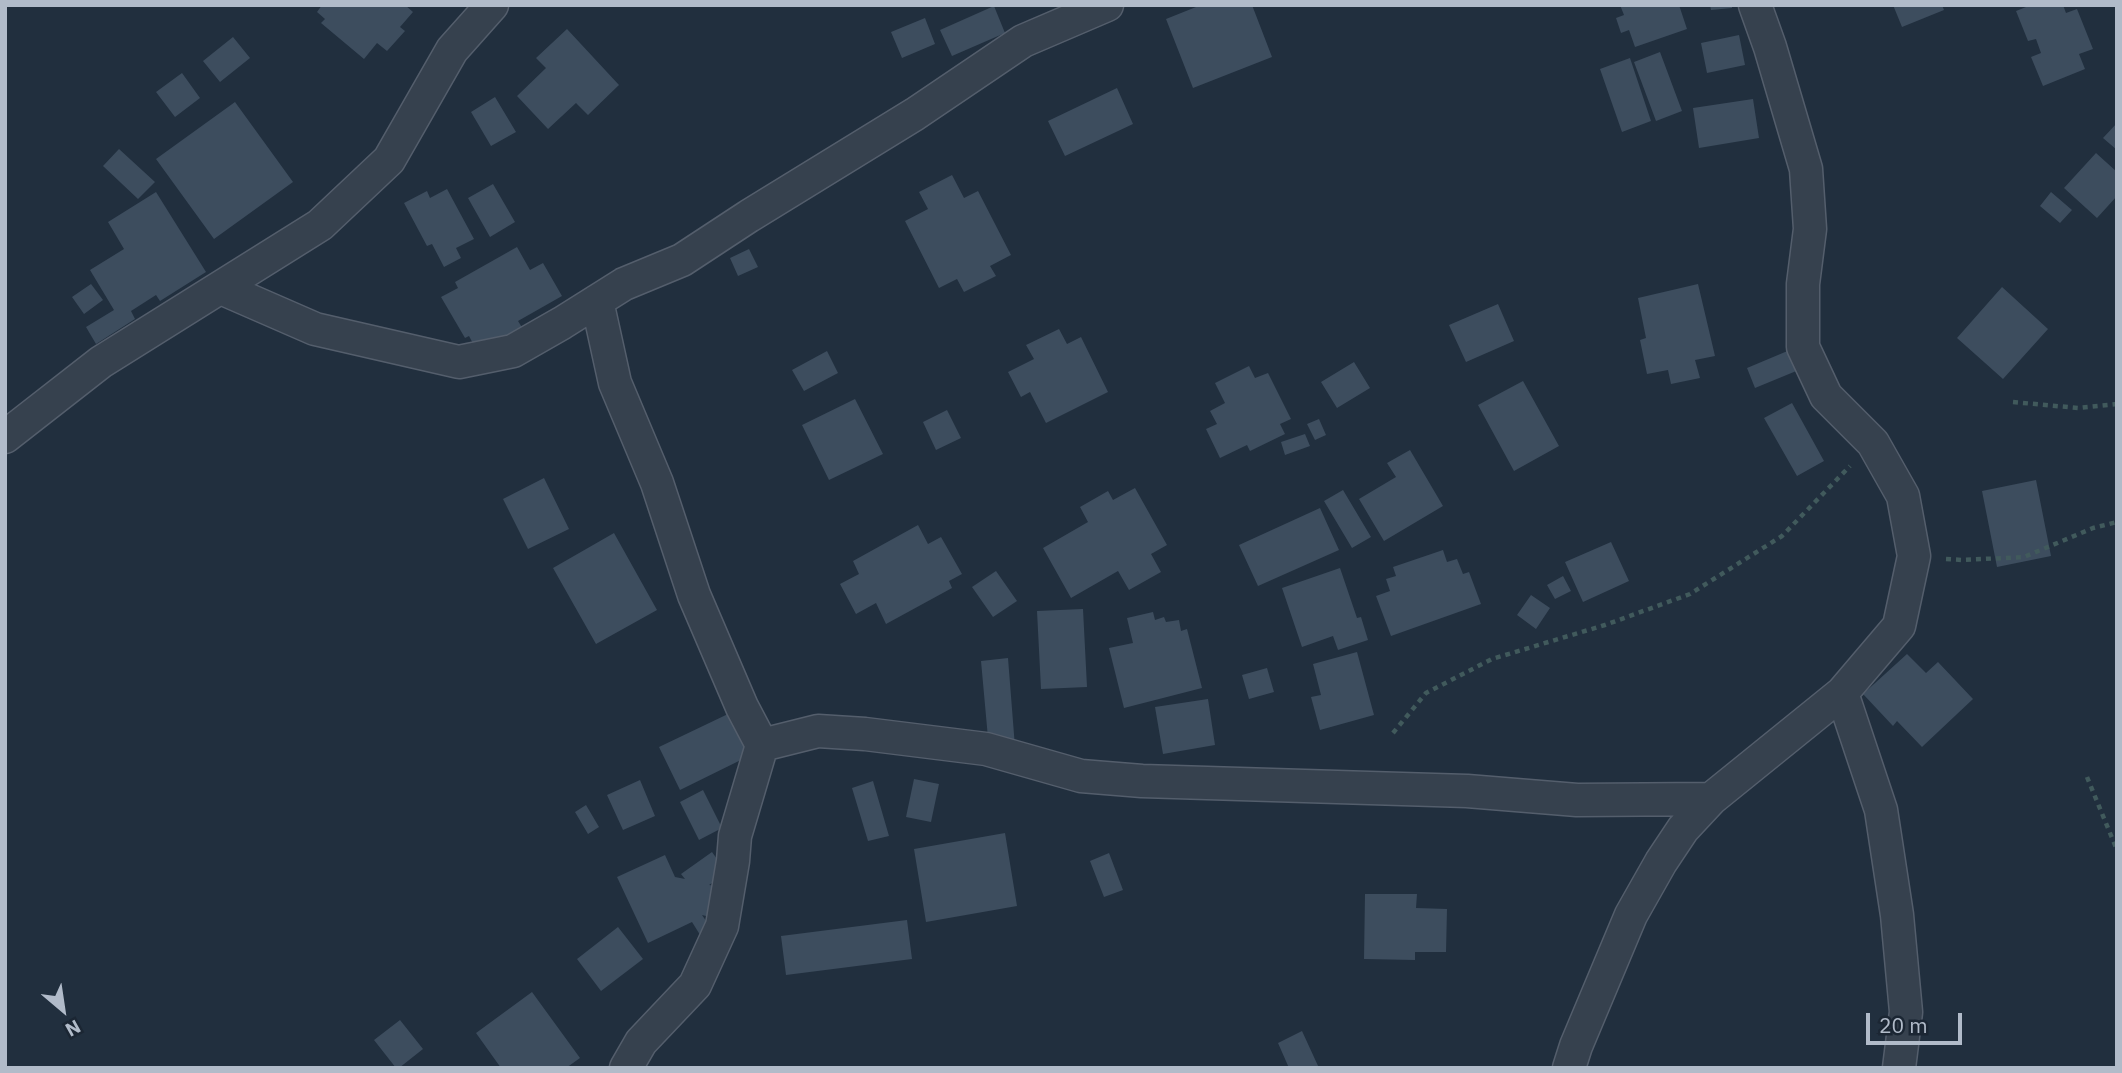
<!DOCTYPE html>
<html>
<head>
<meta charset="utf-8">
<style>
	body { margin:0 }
	#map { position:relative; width:2122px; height:1073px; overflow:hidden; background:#212f3e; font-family:"IBM Plex Sans",sans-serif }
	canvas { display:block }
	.frame { position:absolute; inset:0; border:7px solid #b1bbc9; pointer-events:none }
	.north { position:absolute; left:28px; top:975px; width:70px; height:70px; -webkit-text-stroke:5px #1b2633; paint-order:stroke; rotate:151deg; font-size:19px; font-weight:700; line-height:28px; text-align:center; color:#b1bbc9 }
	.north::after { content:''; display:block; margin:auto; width:24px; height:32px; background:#b1bbc9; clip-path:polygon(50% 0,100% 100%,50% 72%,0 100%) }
	.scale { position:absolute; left:1866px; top:1013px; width:96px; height:32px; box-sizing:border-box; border:4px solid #b1bbc9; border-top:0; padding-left:9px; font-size:21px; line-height:24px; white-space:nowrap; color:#b1bbc9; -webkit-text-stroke:5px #1b2633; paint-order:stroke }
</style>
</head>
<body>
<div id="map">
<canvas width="2122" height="1073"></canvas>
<div class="frame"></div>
<div class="north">N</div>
<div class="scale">20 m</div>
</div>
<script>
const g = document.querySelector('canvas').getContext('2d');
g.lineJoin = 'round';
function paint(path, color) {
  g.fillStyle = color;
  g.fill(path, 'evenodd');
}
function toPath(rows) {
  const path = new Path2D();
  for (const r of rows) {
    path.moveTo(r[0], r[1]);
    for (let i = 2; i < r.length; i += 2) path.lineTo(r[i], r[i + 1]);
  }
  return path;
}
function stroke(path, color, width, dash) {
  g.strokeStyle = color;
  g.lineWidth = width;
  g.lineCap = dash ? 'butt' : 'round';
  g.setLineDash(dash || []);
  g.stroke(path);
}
paint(toPath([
	[322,5,405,5,413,12,400,27,405,31,387,51,377,43,364,59,321,23,325,19,317,12],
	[1201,5,1252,5,1272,57,1193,88,1166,19],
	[1620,5,1679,5,1687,29,1635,47,1629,30,1621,33,1616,18,1624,15],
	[1710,5,1732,5,1732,8,1711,10],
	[1893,5,1942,5,1944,10,1902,27],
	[2031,5,2063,5,2066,13,2077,9,2093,49,2079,54,2085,69,2043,86,2031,57,2041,53,2036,39,2028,41,2016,11],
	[994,6,1005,33,952,56,940,30],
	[925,18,935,44,902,58,891,32],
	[567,29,619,85,588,115,576,103,548,129,517,96,546,68,536,58],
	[1739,35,1745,65,1707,73,1701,43],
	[233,37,250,58,220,82,203,61],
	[1660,52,1682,111,1656,121,1634,62],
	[1630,58,1651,121,1622,132,1600,69],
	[182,73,200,98,175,117,156,92],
	[1117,88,1133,124,1065,156,1048,121],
	[495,97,516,132,491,146,471,112],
	[1753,99,1759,138,1699,148,1693,108],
	[235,102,293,182,214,239,156,159],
	[2117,123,2117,150,2103,138],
	[119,149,155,182,138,199,103,166],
	[2096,153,2117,172,2117,196,2097,218,2064,188],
	[952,175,964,198,978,191,1011,255,990,266,996,276,964,292,957,279,939,288,905,221,928,209,919,192],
	[493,184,515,222,490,237,468,198],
	[447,189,474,239,456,248,461,258,444,267,432,244,427,246,404,203,427,191,430,198],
	[156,192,206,272,160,301,156,295,131,311,135,319,96,344,86,327,114,310,90,270,124,249,108,222],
	[2051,192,2072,210,2060,223,2040,206],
	[517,247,530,270,543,263,562,296,518,321,523,329,479,355,469,336,465,338,441,297,458,288,455,282],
	[749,249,758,267,738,276,730,258],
	[91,284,103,300,84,314,72,297],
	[1698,284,1715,356,1695,360,1700,378,1671,384,1668,370,1647,374,1640,340,1646,338,1638,298],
	[2002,287,2048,329,2003,379,1957,338],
	[1498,304,1514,341,1466,362,1449,325],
	[1059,329,1067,344,1081,337,1108,392,1046,423,1030,392,1021,397,1008,372,1034,359,1026,345],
	[1797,347,1806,367,1755,388,1747,368],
	[827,351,838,373,804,391,792,370],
	[1354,362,1370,388,1337,408,1321,382],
	[1249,366,1255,378,1268,373,1291,419,1280,424,1285,434,1250,451,1247,445,1220,458,1206,429,1217,424,1210,411,1225,403,1215,383],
	[1523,381,1559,446,1514,471,1478,405],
	[855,399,883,454,829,480,802,425],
	[1792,403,1824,461,1797,476,1764,418],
	[947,410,961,438,936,450,923,422],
	[1319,419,1326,435,1315,440,1307,424],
	[1305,434,1310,446,1285,455,1281,442],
	[1410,450,1443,506,1384,541,1359,499,1396,477,1387,463],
	[544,478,569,529,528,549,503,499],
	[2036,480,2051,556,1997,567,1982,491],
	[1135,488,1167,545,1151,554,1161,572,1129,590,1118,571,1071,598,1043,548,1088,522,1080,507,1108,491,1113,500],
	[1343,490,1371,537,1352,548,1324,501],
	[1320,508,1339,550,1258,586,1239,545],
	[918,525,928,544,941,537,962,574,949,581,952,588,886,624,876,603,856,614,840,584,859,574,853,561],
	[614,533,657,610,596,644,553,568],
	[1611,542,1629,581,1583,602,1565,562],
	[1443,550,1447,562,1457,559,1463,574,1469,572,1481,604,1391,636,1376,596,1390,591,1386,579,1396,576,1393,567],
	[1340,568,1357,618,1361,617,1368,640,1338,650,1333,636,1302,647,1282,588],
	[996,571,1017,601,993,617,972,587],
	[1563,576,1571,591,1555,599,1547,585],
	[1531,595,1550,608,1536,629,1517,615],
	[1083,609,1087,687,1041,689,1037,611],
	[1153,612,1155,620,1164,617,1166,622,1179,620,1181,631,1187,629,1202,688,1124,708,1109,648,1133,643,1127,618],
	[1357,652,1374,715,1320,730,1311,697,1321,695,1313,664],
	[1907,654,1926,673,1938,662,1973,699,1922,747,1897,721,1893,726,1863,694],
	[1008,658,1015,747,989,749,981,661],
	[1267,668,1274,692,1249,699,1242,675],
	[1208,699,1215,745,1163,754,1155,707],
	[728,714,749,756,680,790,659,747],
	[914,779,939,784,931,822,906,817],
	[640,780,655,816,623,830,607,795],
	[873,781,889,836,868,841,852,788],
	[703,790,722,828,699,840,680,802],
	[586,805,599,827,588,834,575,812],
	[1005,833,1017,906,926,922,914,849],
	[712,852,727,873,709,885,717,886,710,917,702,915,713,931,702,938,692,922,648,943,617,877,665,855,675,877,685,879,681,874],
	[1109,853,1123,890,1104,897,1090,861],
	[1365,894,1417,894,1416,908,1447,909,1446,952,1415,952,1415,960,1364,959],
	[907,920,912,959,786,975,781,936],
	[618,927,643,959,601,991,577,959],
	[532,992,580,1058,566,1068,501,1068,476,1033],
	[400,1020,423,1049,399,1068,396,1068,374,1040],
	[1302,1031,1319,1068,1289,1068,1278,1043]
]), '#3d4d5e');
const minor = toPath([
	[221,288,315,329,459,362,513,351,562,323,624,284,682,260,749,216,915,114,1023,41,1107,5],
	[597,301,615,383,657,483,694,595,742,707,762,745,735,836,733,861,722,926,695,985,641,1042,626,1068],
	[5,437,101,362,320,225,389,160,452,50,492,5],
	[1842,693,1881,810,1897,915,1906,1012,1899,1068],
	[762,745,818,731,865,734,986,749,1081,776,1142,781,1467,791,1577,800,1711,799],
	[1569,1068,1576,1046,1631,915,1661,862,1683,829,1711,799,1842,693,1899,626,1914,556,1903,496,1873,443,1826,396,1803,347,1803,284,1810,229,1806,169,1770,47,1755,5]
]);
stroke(minor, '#545e6c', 35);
stroke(toPath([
	[2013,402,2078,408,2117,404],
	[1946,559,1963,560,2024,557,2093,528,2117,522],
	[1393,733,1426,693,1492,659,1605,625,1690,594,1782,536,1850,466],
	[2087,777,2117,850]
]), '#415a5c', 4.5, [5, 5]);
stroke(minor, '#36414e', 32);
</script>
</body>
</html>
